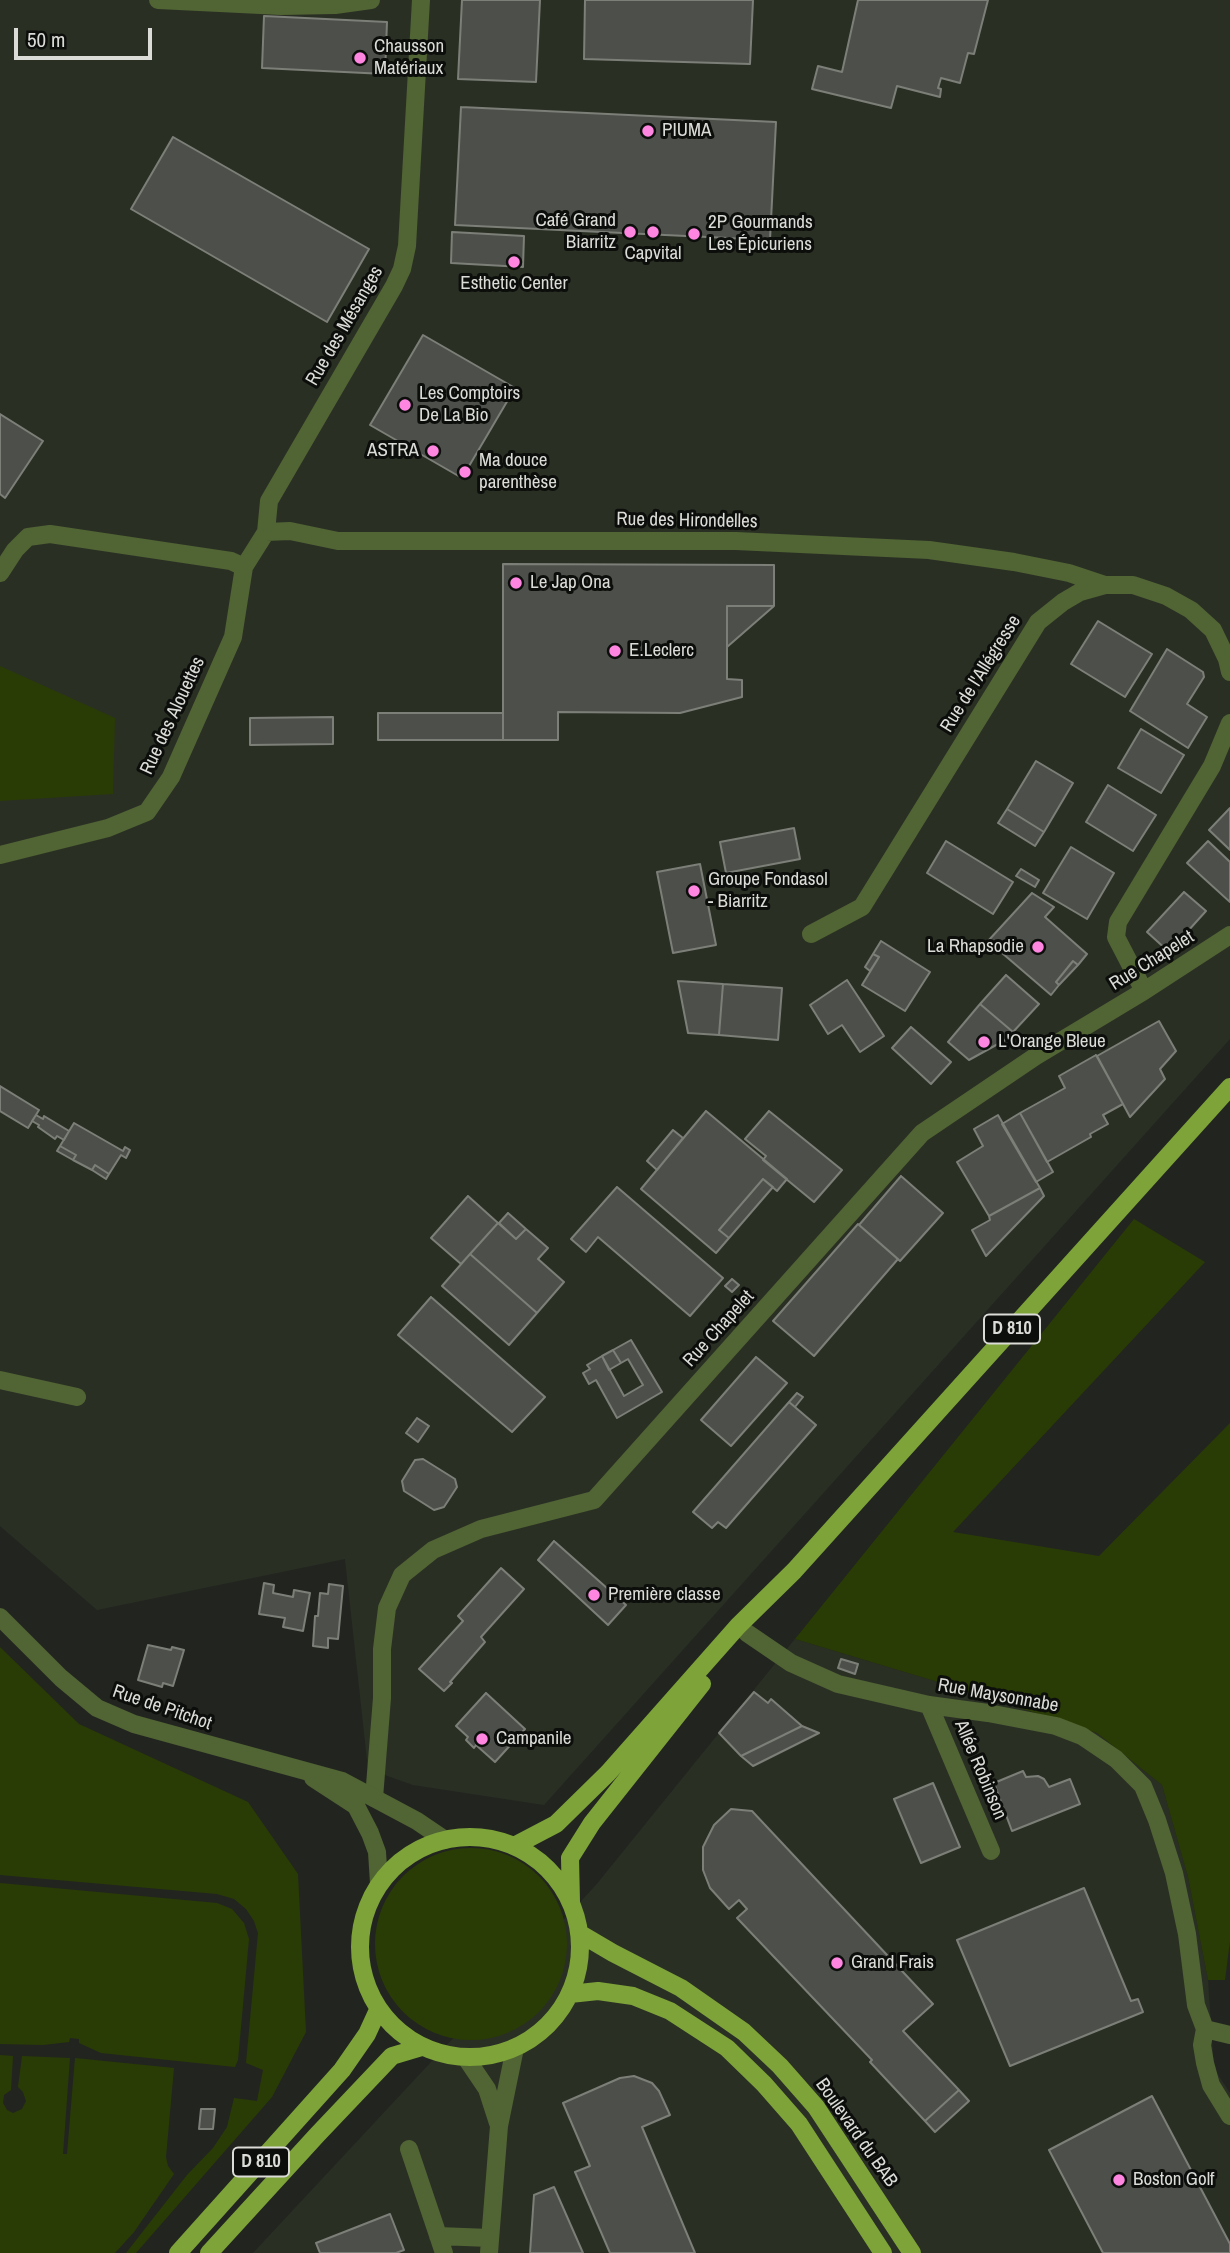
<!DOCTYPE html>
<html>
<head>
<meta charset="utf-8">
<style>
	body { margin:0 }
	#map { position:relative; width:1230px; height:2253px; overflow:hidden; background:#22251f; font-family:"Archivo Narrow",sans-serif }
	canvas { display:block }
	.scale { position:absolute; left:14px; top:28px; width:138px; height:32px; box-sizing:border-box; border:4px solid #dbdcd8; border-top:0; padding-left:9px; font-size:21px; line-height:24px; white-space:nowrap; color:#dbdcd8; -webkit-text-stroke:5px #0c0e0b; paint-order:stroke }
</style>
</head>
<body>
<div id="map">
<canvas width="1230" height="2253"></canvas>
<div class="scale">50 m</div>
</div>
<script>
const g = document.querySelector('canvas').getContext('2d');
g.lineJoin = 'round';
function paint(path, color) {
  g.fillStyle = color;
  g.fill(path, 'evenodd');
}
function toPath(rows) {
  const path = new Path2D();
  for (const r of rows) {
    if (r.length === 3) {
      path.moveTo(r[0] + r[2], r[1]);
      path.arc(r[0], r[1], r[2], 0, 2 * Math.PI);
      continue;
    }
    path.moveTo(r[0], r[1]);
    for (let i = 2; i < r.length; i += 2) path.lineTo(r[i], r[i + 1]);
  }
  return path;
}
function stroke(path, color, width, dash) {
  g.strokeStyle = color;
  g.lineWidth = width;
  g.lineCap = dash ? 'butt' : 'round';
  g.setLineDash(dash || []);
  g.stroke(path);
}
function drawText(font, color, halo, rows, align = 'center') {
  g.font = font + ' "Archivo Narrow",sans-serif';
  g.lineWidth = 6;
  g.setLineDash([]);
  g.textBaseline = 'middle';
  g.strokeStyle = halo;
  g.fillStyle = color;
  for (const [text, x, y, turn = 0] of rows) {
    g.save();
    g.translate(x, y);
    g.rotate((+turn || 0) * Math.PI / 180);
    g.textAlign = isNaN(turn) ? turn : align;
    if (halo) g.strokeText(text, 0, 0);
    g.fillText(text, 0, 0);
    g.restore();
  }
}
paint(toPath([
	[0,0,1230,0,1230,1039,544,1805,413,1785,368,1769,345,1559,97,1610,0,1526],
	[795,1639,958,1688,1097,1733,1162,1785,1188,1877,1208,1980,1214,2069,1230,2093,1230,2253,253,2253,596,1885]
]), '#2a2f24');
paint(toPath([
	[0,666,115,718,113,794,0,801],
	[1134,1219,1205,1262,953,1532,1099,1556,1230,1423,1230,1941,1225,1980,1208,1980,1188,1877,1162,1785,1097,1733,958,1688,795,1639],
	[0,1647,79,1724,248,1802,298,1874,306,2032,272,2097,136,2253,126,2253,187,2175,213,2148,227,2127,234,2098,257,2101,263,2070,246,2063,258,1933,254,1921,246,1909,234,1899,217,1894,0,1875],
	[471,1944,96],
	[0,1883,217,1903,232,1909,244,1923,249,1939,238,2060,235,2067,101,2053,79,2043,79,2039,70,2038,69,2042,43,2045,0,2044],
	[0,2055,13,2056,11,2090,4,2095,3,2103,7,2110,13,2113,22,2109,26,2101,23,2092,18,2087,22,2056,70,2058,63,2154,67,2154,75,2058,174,2068,166,2157,168,2166,174,2174,134,2232,115,2253,0,2253]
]), '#2a3c05');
const building = toPath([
	[462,0,540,0,536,82,458,79,462,0],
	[585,0,753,0,750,64,584,59,585,0],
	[858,0,988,0,974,54,968,53,960,83,941,78,938,88,941,89,940,97,897,86,891,108,812,89,818,66,842,72,858,0],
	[264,16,387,22,385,74,262,68,264,16],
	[461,107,776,122,770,240,455,225,461,107],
	[173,137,369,249,327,322,131,209,173,137],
	[452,232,524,236,523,267,451,263,452,232],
	[423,335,515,388,462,478,370,425,423,335],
	[0,414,43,441,5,498,0,494,0,414],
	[503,564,774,565,774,606,727,606,727,679,742,680,742,697,680,713,558,712,558,740,503,740,503,564],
	[727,606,774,606,727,647,727,606],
	[1098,621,1152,654,1125,697,1071,664,1098,621],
	[1167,649,1203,672,1204,677,1187,704,1207,717,1188,748,1130,711,1167,649],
	[378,713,503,713,503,740,378,740,378,713],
	[333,717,333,744,250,745,250,718,333,717],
	[1141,729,1184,755,1161,793,1118,768,1141,729],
	[1036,761,1073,783,1044,832,1007,809,1036,761],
	[1108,785,1156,815,1133,851,1086,822,1108,785],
	[1230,808,1230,850,1209,830,1230,808],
	[1007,809,1044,832,1035,846,998,823,1007,809],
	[794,828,800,859,726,873,720,842,794,828],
	[946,841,1013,882,993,914,927,873,946,841],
	[1208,841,1230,862,1230,902,1187,863,1208,841],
	[1071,847,1114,873,1087,919,1043,893,1071,847],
	[700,864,716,945,673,953,657,872,700,864],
	[1021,869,1039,880,1035,887,1016,876,1021,869],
	[1184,892,1206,911,1169,952,1147,932,1184,892],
	[1032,893,1054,907,1045,917,1087,954,1078,965,1073,961,1056,982,1059,985,1051,995,988,941,1032,893],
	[881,941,930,972,905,1011,862,985,879,957,873,954,881,941],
	[873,954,879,957,870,971,865,967,873,954],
	[1073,961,1078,965,1059,985,1056,982,1073,961],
	[1006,975,1039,1004,1013,1032,980,1004,1006,975],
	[847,980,884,1036,860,1052,842,1025,828,1034,810,1005,847,980],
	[678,981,723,984,719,1035,688,1033,678,981],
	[723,984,782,988,778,1040,719,1035,723,984],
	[980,1004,1013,1032,1007,1039,969,1060,948,1042,980,1004],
	[1159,1021,1176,1051,1160,1069,1165,1079,1130,1117,1097,1056,1159,1021],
	[911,1027,951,1062,931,1084,892,1048,911,1027],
	[1096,1055,1123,1104,1103,1115,1108,1124,1090,1134,1091,1137,1047,1162,1020,1113,1065,1088,1059,1076,1096,1055],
	[0,1086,39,1110,28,1128,0,1111,0,1086],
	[706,1111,787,1179,777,1191,763,1179,719,1230,729,1238,716,1253,641,1189,706,1111],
	[769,1111,842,1170,814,1202,763,1160,766,1156,745,1139,769,1111],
	[1020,1113,1053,1172,1036,1182,1002,1124,1020,1113],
	[36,1115,43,1119,44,1116,69,1131,64,1140,57,1136,55,1139,38,1127,39,1125,32,1121,36,1115],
	[998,1115,1040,1188,989,1216,957,1162,983,1146,974,1129,998,1115],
	[74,1123,123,1151,125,1147,130,1150,126,1158,121,1155,109,1174,95,1165,92,1170,73,1160,76,1155,60,1146,74,1123],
	[673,1130,683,1138,657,1170,647,1161,673,1130],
	[60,1146,76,1155,73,1160,57,1151,60,1146],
	[95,1165,109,1174,106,1179,92,1170,95,1165],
	[901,1176,943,1213,900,1261,859,1225,901,1176],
	[763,1179,773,1187,729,1238,719,1230,763,1179],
	[617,1187,723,1278,690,1316,598,1237,586,1252,571,1239,617,1187],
	[1040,1188,1044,1196,986,1256,972,1230,990,1220,989,1216,1040,1188],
	[468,1196,498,1223,461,1264,431,1238,468,1196],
	[508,1213,526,1229,516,1239,499,1223,508,1213],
	[498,1223,516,1239,526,1229,548,1248,538,1259,564,1282,537,1313,470,1254,498,1223],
	[858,1224,898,1259,814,1356,773,1321,858,1224],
	[470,1254,537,1313,509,1345,442,1286,470,1254],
	[732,1279,739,1285,732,1292,725,1286,732,1279],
	[431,1297,545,1397,512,1432,398,1335,431,1297],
	[631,1340,662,1392,617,1418,596,1380,589,1384,583,1373,590,1369,587,1365,602,1356,624,1396,643,1385,628,1359,621,1363,613,1350,631,1340],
	[613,1350,621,1363,609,1370,602,1356,613,1350],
	[756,1357,787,1383,731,1446,701,1420,756,1357],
	[797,1393,803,1397,795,1407,789,1402,797,1393],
	[789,1402,816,1425,726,1528,718,1522,712,1528,693,1512,789,1402],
	[417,1418,429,1426,418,1442,406,1433,417,1418],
	[423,1459,455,1479,457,1487,444,1507,434,1510,404,1491,402,1481,415,1460,423,1459],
	[554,1541,626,1605,608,1625,538,1560,554,1541],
	[501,1568,524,1589,481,1637,485,1642,450,1682,452,1683,444,1691,419,1669,463,1621,458,1616,501,1568],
	[264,1583,274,1585,273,1593,293,1597,294,1590,310,1593,303,1631,283,1627,285,1618,259,1614,264,1583],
	[329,1584,343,1586,338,1639,328,1638,328,1648,313,1646,315,1616,318,1616,320,1593,328,1594,329,1584],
	[148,1645,171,1650,172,1647,184,1650,173,1686,163,1683,162,1687,138,1680,148,1645],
	[841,1659,858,1664,855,1674,838,1668,841,1659],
	[754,1692,768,1703,771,1699,802,1726,741,1756,719,1733,754,1692],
	[486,1693,525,1729,495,1762,476,1745,474,1748,466,1740,468,1737,456,1726,486,1693],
	[802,1726,819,1733,753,1766,741,1756,802,1726],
	[1023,1771,1026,1777,1038,1776,1044,1779,1049,1787,1070,1779,1080,1804,1012,1831,994,1783,1023,1771],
	[933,1783,960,1847,921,1863,894,1799,933,1783],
	[731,1809,752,1811,933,2004,903,2031,959,2090,925,2121,870,2062,872,2060,737,1918,747,1909,739,1900,729,1909,710,1888,703,1870,703,1847,714,1825,731,1809],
	[1084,1888,1131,2001,1138,1999,1143,2012,1010,2066,957,1940,1084,1888],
	[634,2076,652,2083,659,2091,670,2115,642,2127,695,2253,610,2253,575,2172,590,2166,563,2103,620,2078,634,2076],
	[959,2090,969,2101,935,2132,925,2121,959,2090],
	[1152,2096,1230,2244,1230,2253,1103,2253,1049,2150,1152,2096],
	[201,2109,215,2109,213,2129,199,2129,201,2109],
	[554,2187,583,2253,530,2253,534,2195,554,2187],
	[390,2214,404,2250,396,2253,320,2253,316,2243,390,2214]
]);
paint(building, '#4d504a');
stroke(building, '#7c7f78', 2);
stroke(toPath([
	[158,0,281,6,335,5,371,0],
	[266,532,290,531,338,541,736,541,929,550,1014,562,1069,573,1105,585],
	[0,573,15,550,28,537,50,534,231,561,244,567],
	[0,855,108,828,147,812,171,777,233,637,244,567,266,532,269,501,394,286,402,269,407,246,421,0],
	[811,934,862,907,1038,622,1063,602,1080,592,1105,585,1133,585,1166,596,1191,610,1213,630,1227,659,1230,672],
	[1144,991,1116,937,1118,922,1212,766,1230,723],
	[0,1380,77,1397],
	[747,1633,791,1663,838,1684,929,1705,988,1713,1056,1726,1082,1736,1116,1759,1143,1786,1157,1820,1174,1873,1187,1934,1196,2005,1205,2029,1202,2045,1205,2063,1211,2085,1230,2116],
	[929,1705,991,1851],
	[374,1798,382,1698,382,1649,387,1608,402,1575,433,1550,481,1529,594,1500,922,1133,1036,1056,1144,991,1230,935],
	[1205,2029,1230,2035],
	[466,2058,487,2089,498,2123],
	[409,2149,444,2253],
	[438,2236,490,2238],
	[489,2253,499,2126,515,2048]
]), '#516434', 18);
stroke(toPath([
	[0,1617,61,1678,97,1708,134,1724,342,1781,417,1821,445,1840],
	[313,1778,356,1806,370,1833,377,1852,379,1883]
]), '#516434', 18);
stroke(toPath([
	[470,1947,110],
	[514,1846,556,1824,608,1773,738,1626,794,1571,1230,1087],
	[571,1902,570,1858,592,1823,702,1684],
	[579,1933,613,1953,681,1988,744,2032,780,2066,816,2107,912,2253],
	[570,1994,598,1991,633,1996,670,2011,727,2048,764,2084,799,2124,883,2253],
	[178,2253,342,2070,367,2034,378,2010],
	[209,2253,317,2135,392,2056,422,2047]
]), '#7da339', 18);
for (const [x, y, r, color] of [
	[360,58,7,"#fe86e1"],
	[648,131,7,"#fe86e1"],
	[630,232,7,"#fe86e1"],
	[653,232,7,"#fe86e1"],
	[694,234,7,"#fe86e1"],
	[514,262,7,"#fe86e1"],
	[405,405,7,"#fe86e1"],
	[433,451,7,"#fe86e1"],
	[465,472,7,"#fe86e1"],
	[516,583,7,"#fe86e1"],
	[615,651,7,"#fe86e1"],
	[694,891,7,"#fe86e1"],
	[1038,947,7,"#fe86e1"],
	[984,1042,7,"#fe86e1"],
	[594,1595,7,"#fe86e1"],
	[482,1739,7,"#fe86e1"],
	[837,1963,7,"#fe86e1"],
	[1119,2180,7,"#fe86e1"]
]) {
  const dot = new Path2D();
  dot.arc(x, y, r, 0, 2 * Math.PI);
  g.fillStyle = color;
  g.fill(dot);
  stroke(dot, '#0c0e0b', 2.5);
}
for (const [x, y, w] of [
	[1012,1329,56],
	[261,2162,56]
]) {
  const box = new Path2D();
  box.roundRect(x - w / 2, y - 14.5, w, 29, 5);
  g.fillStyle = '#0c0e0b';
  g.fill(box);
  stroke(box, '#dbdcd8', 2);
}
drawText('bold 18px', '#dbdcd8', null, [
	["D 810",1012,1329],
	["D 810",261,2162]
]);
drawText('19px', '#dbdcd8', '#0c0e0b', [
	["Chausson",374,47],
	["Matériaux",374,69],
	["PIUMA",662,131],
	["Café Grand",616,221,"right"],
	["Biarritz",616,243,"right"],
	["2P Gourmands",708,223],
	["Les Épicuriens",708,245],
	["Capvital",653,254,"center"],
	["Esthetic Center",514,284,"center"],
	["Les Comptoirs",419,394],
	["De La Bio",419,416],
	["ASTRA",419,451,"right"],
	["Ma douce",479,461],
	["parenthèse",479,483],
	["Le Jap Ona",530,583],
	["E.Leclerc",629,651],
	["Groupe Fondasol",708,880],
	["- Biarritz",708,902],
	["La Rhapsodie",1024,947,"right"],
	["L'Orange Bleue",998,1042],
	["Première classe",608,1595],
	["Campanile",496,1739],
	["Grand Frais",851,1963],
	["Boston Golf",1133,2180]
], 'left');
drawText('19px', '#dbdcd8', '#0c0e0b', [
	["Rue des Mésanges",345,326,-60],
	["Rue des Hirondelles",687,521,1],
	["Rue de l'Allégresse",981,674,-58],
	["Rue des Alouettes",173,716,-65],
	["Rue Chapelet",1152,961,-32],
	["Rue Chapelet",719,1329,-48],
	["Rue Maysonnabe",998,1696,10],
	["Rue de Pitchot",162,1708,19],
	["Allée Robinson",980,1770,67],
	["Boulevard du BAB",856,2133,55]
]);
</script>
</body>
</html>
